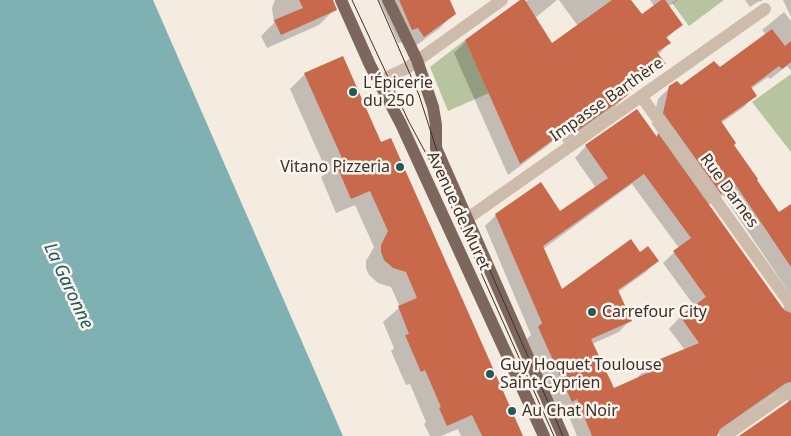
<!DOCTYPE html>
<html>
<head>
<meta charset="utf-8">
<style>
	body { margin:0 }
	canvas { display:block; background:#f4ebe1 }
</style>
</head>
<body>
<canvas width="791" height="436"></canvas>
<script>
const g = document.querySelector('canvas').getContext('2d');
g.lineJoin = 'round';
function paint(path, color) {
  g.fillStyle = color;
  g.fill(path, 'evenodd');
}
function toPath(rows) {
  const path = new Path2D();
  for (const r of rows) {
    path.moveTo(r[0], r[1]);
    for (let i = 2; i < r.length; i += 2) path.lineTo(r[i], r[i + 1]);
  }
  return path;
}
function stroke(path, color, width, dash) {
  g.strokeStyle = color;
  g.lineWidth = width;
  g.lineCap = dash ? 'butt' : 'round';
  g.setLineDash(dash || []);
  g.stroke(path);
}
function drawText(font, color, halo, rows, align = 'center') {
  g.font = font + ' "Noto Sans",sans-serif';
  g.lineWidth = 5;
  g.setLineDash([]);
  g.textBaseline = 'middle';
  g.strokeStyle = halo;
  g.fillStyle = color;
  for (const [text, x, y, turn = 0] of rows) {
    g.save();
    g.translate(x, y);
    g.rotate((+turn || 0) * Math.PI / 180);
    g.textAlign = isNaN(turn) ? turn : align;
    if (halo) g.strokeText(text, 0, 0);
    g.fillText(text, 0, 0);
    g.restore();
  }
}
paint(toPath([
	[676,0,724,0,689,26,672,3],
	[465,40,489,93,448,111,430,67],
	[791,74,791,152,752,102]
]), '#b8c4a0');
paint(toPath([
	[0,0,153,0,343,436,0,436]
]), '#7fb0b2');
paint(toPath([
	[275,0,329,0,333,11,319,25,267,48,261,36,274,23,272,8],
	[379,0,448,0,454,13,440,28,410,50,404,42,398,43],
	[522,0,525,2,528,0,557,0,535,18,552,44,578,26,559,0,629,0,641,16,654,6,650,0,678,0,668,7,681,25,666,39,669,43,658,55,664,64,652,75,626,94,626,95,615,107,564,143,559,137,508,175,454,53,466,41],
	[745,0,763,0,760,2,759,1,750,7],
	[783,0,791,0,791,17],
	[784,12,791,21,791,71,787,66,770,79,768,77,751,89,755,95,744,107,721,123,755,181,779,214,791,206,791,295,723,195,708,205,782,309,791,300,791,436,741,436,788,404,787,397,782,393,774,394,716,436,577,436,566,409,560,413,527,339,531,335,485,226,496,215,560,213,596,188,575,158,586,146,656,137,659,134,652,124,658,99,670,87,680,87,719,69,766,35,762,30],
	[632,184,679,248,663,263,695,307,680,317,669,329,685,350,649,365,638,377,639,378,613,390,592,344,619,332,630,320,618,292,646,272,657,261,640,254,562,291,543,249],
	[305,74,380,144,522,436,461,436,458,429,441,436,430,436,424,424,426,422,410,384,406,385,391,351,394,348,383,322,400,307,391,287,378,283,369,275,366,268,366,261,374,247,355,205,336,213,321,177,327,172,290,89]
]), '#0003');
paint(toPath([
	[299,0,333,0,337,10,281,35,274,20,303,8],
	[399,0,450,0,456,14,424,37,418,28,412,30],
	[520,0,525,0,552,43,612,0,631,0,642,14,661,0,665,0,683,25,666,37,671,43,657,52,666,64,626,92,628,95,576,132,572,126,520,164,465,40],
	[772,29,785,46,791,41,791,62,782,69,779,66,751,87,757,96,721,121,736,143,734,145,758,179,757,180,779,212,791,204,791,267,735,184,721,194,663,113,669,86,677,81,681,85,714,61,720,67],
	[343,56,381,142,391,138,523,436,482,436,472,415,447,426,439,408,441,407,425,370,421,372,405,335,409,334,398,306,417,298,406,272,393,268,384,260,381,252,381,245,388,231,370,191,351,199,335,162,342,158,304,73],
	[637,109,657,137,658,133,784,310,791,313,791,382,786,383,720,429,717,436,592,436,577,399,572,402,538,327,542,323,495,214,541,182,560,211,608,178,585,145],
	[644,174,691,238,673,251,706,297,680,316,699,343,648,364,652,371,614,388,591,339,632,321,618,290,659,261,648,246,640,252,631,239,562,289,543,246],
	[791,400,791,436,739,436]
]), '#c8694b');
stroke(toPath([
	[379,81,407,68,502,0],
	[641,96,791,305],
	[468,218,765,9],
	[725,436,791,390]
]), '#cdbbac', 12);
stroke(toPath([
	[341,0,370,65,401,124,544,436],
	[388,0,417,60,433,107,436,125,436,148,563,436]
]), '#7d675c', 12);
stroke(toPath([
	[352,0,409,122,436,172,554,436],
	[378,0,419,95,436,148,563,436]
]), '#3b302b', 1);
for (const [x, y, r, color] of [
	[353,92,5,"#1f5a5e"],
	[400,167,5,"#1f5a5e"],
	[592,312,5,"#1f5a5e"],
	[490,374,5,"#1f5a5e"],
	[512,411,5,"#1f5a5e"]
]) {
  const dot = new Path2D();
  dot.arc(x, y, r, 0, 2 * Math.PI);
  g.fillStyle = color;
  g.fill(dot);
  stroke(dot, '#fbf5ee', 2);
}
drawText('16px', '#3b302b', '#fbf5ee', [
	["L'Épicerie",363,83],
	["du 250",363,101],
	["Vitano Pizzeria",390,167,"right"],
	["Carrefour City",602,312],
	["Guy Hoquet Toulouse",500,365],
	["Saint-Cyprien",500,383],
	["Au Chat Noir",522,411]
], 'left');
drawText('16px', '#3b302b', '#fbf5ee', [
	["Impasse Barthère",607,100,-35],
	["Rue Darnes",729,191,54],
	["Avenue de Muret",458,211,65]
]);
drawText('italic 18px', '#1f5a5e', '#fbf5ee', [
	["La Garonne",68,286,65]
]);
</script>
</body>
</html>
